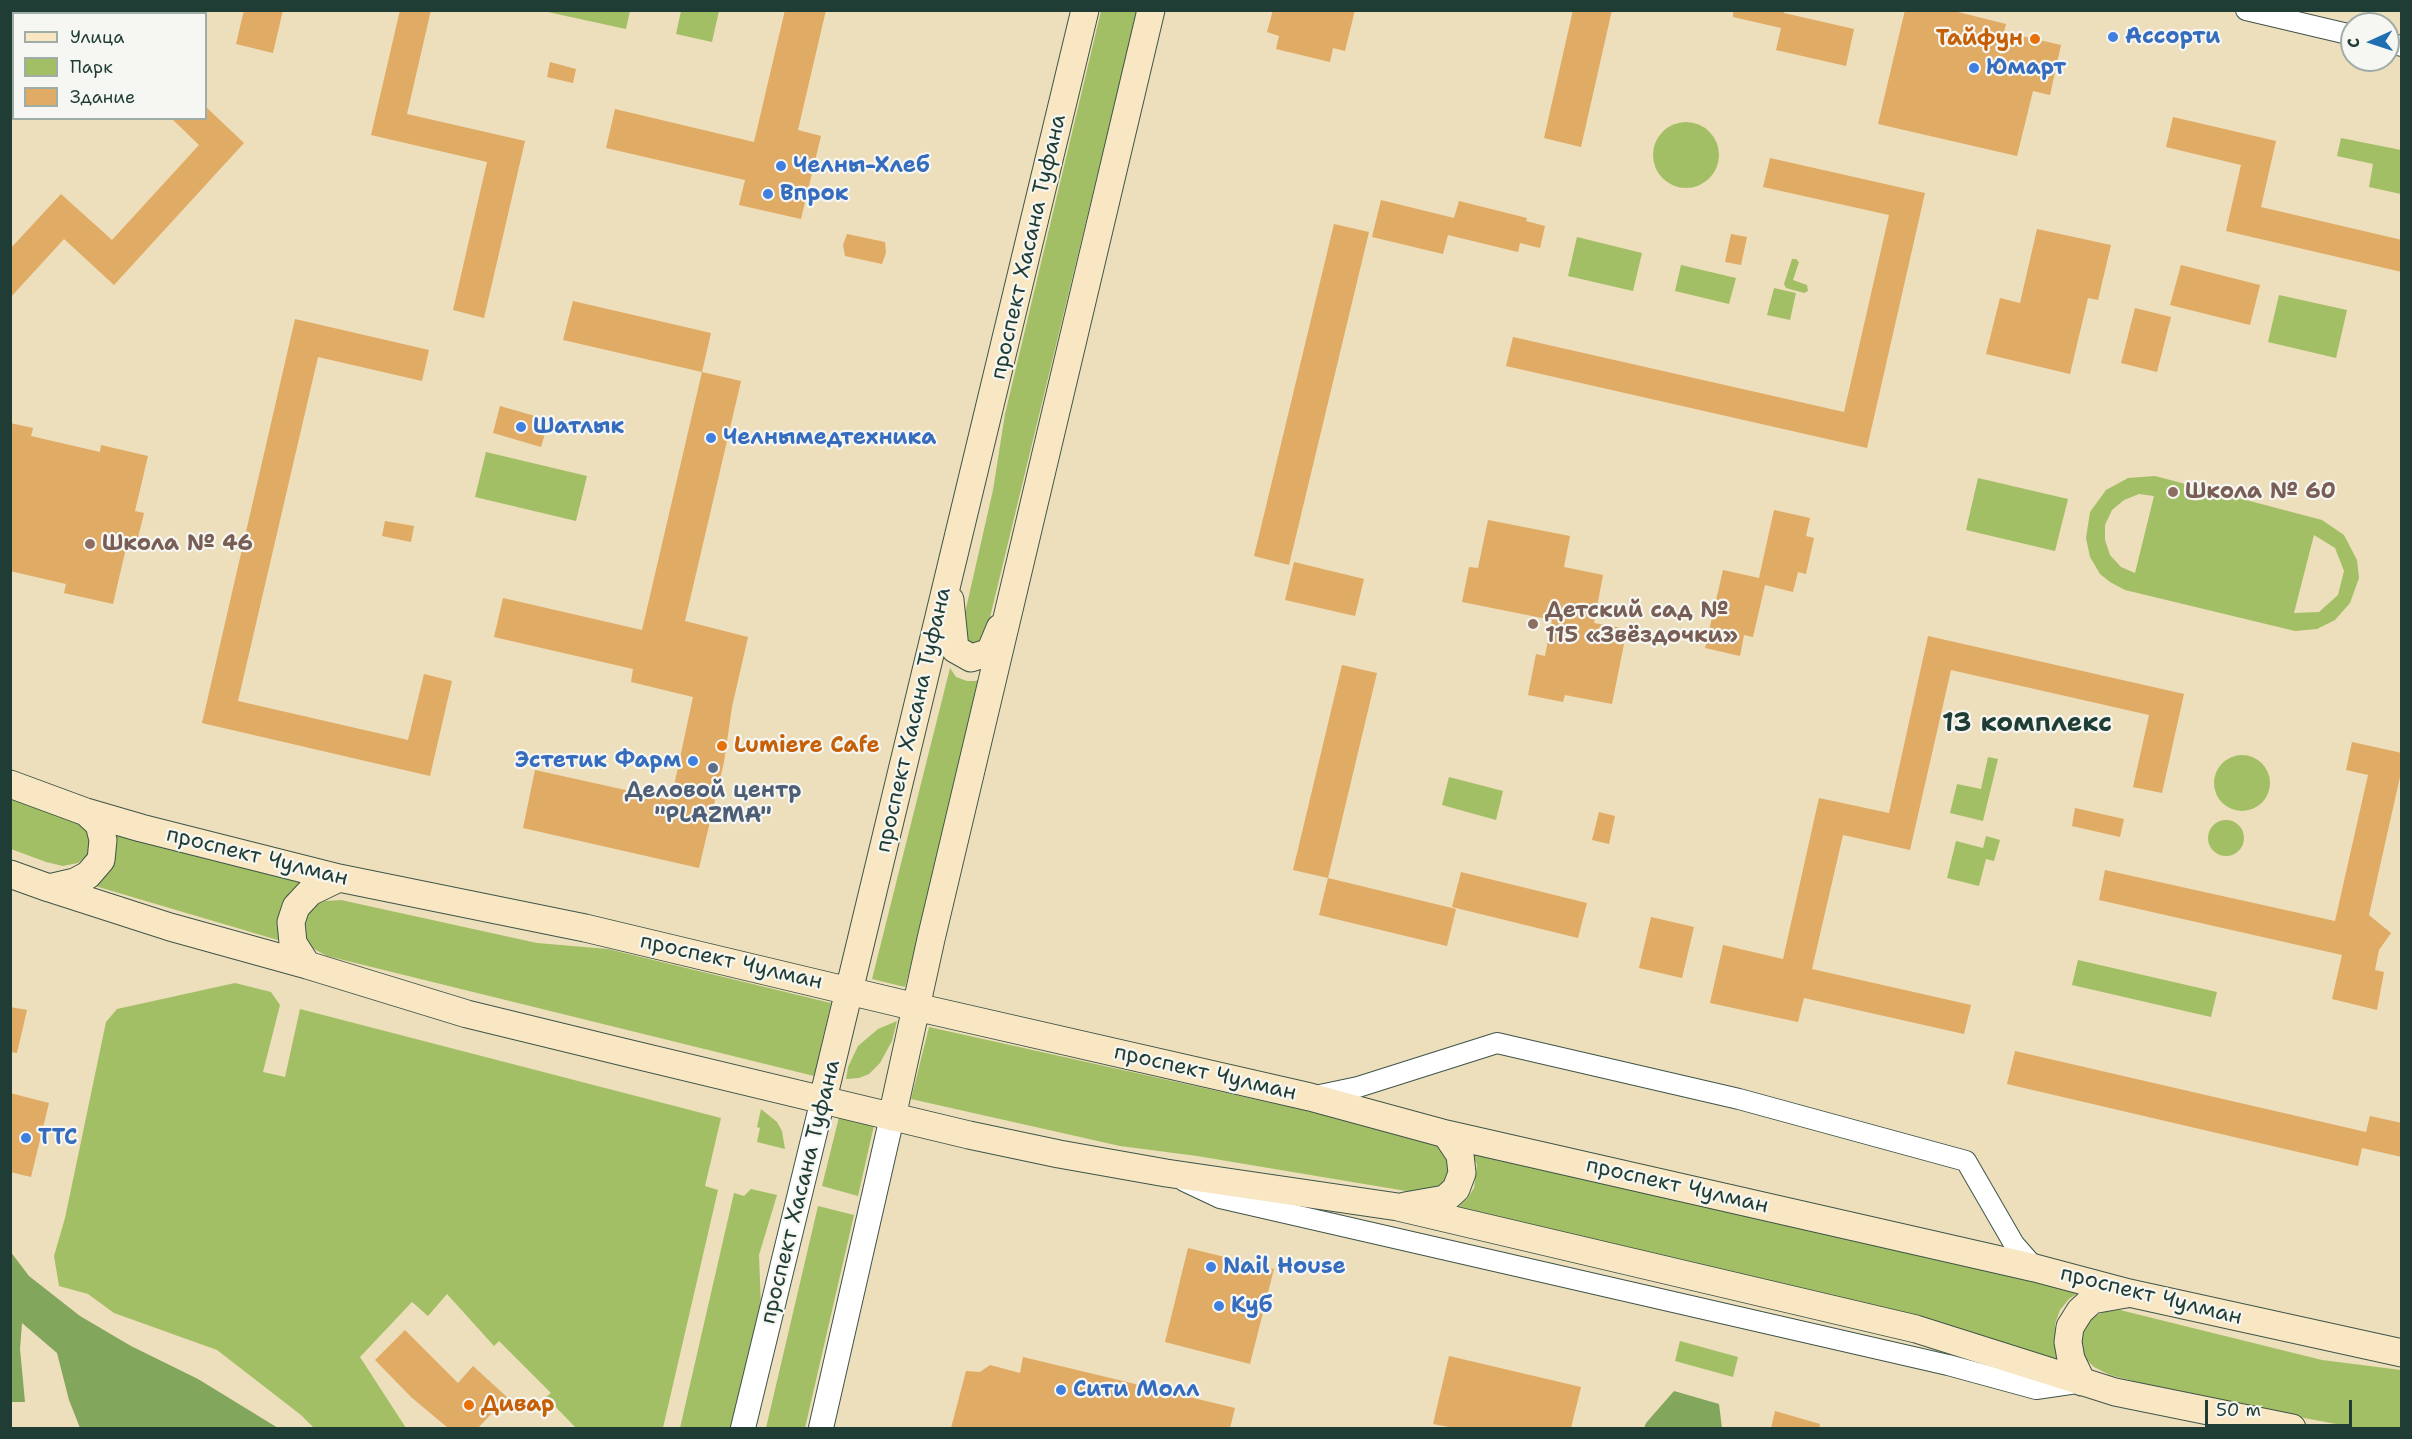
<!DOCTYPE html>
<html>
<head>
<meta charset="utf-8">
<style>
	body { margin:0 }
	#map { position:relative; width:2412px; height:1439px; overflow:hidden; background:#eddebc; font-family:"Shantell Sans",sans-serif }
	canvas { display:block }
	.frame { position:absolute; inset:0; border:12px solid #1f3d34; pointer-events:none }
	.legend { position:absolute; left:12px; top:12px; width:195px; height:108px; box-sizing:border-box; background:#f6f6f2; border:2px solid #a0aca6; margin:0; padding:8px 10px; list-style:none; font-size:18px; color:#1f3d34 }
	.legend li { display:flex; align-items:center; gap:12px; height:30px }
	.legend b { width:30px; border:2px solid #a0aca6 }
	.north { position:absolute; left:2340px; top:12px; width:60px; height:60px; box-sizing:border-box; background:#f6f6f2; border:2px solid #a0aca6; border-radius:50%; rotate:267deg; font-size:16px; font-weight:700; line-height:24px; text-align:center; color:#1f3d34 }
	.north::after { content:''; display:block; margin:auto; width:21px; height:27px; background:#1f6fb2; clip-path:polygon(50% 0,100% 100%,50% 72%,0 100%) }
	.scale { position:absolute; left:2205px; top:1400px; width:147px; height:27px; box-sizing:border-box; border:3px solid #1f3d34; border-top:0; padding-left:8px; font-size:18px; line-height:21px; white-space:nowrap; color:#1f3d34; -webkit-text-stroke:4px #f6f6f2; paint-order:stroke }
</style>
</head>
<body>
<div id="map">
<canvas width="2412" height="1439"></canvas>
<div class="frame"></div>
<ul class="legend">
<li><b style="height:8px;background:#f9e7c3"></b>Улица</li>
<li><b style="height:16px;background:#a3bf66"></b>Парк</li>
<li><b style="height:16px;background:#e0ab64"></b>Здание</li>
</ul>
<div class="north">С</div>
<div class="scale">50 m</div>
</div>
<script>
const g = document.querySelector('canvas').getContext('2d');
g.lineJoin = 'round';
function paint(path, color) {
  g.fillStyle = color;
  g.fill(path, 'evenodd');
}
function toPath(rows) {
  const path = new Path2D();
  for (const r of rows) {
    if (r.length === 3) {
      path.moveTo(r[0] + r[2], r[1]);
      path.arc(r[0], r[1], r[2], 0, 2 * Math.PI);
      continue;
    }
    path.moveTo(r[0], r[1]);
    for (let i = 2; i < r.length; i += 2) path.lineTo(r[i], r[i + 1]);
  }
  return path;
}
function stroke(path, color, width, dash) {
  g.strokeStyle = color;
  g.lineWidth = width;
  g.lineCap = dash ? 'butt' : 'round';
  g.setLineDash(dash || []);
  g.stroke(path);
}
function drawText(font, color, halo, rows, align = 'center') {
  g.font = font + ' "Shantell Sans",sans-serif';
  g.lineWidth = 4.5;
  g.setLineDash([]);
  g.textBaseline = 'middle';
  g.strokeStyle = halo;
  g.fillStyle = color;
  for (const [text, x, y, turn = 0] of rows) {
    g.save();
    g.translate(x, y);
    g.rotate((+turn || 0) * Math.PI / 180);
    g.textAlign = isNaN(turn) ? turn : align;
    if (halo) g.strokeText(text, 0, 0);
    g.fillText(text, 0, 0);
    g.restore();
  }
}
paint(toPath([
	[543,11,630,11,626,29],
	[681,11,719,11,712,42,676,34],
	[1101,11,1137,11,985,638,978,644,972,643,966,640,962,626,993,490,1005,414],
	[1686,155,33],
	[2341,138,2401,150,2401,194,2369,187,2373,164,2337,156],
	[1577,237,1642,253,1633,291,1568,276],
	[1792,259,1796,259,1799,262,1793,280,1807,285,1808,291,1804,293,1786,288,1784,284],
	[1681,265,1736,278,1729,304,1675,291],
	[1774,288,1796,293,1790,320,1767,315],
	[2279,295,2347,310,2336,358,2268,342],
	[486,452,587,476,576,521,475,497],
	[2155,476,2322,520,2344,535,2357,560,2359,578,2350,603,2335,620,2317,629,2295,631,2125,590,2110,582,2100,574,2090,557,2086,538,2090,512,2106,490,2128,478],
	[2139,494,2154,496,2135,573,2121,567,2110,555,2105,540,2105,525,2112,510,2124,500],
	[2314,535,2335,548,2344,571,2338,595,2319,612,2294,613],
	[1978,478,2068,499,2055,551,1966,530],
	[950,668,956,677,967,681,975,681,987,677,905,987,872,979],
	[2242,783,28],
	[1988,757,1998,759,1983,821,1950,813,1957,784,1981,789],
	[1449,777,1503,791,1496,820,1442,805],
	[10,792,77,820,88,830,91,842,87,855,78,863,63,866,46,862,11,849],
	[2226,838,18],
	[114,831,303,881,290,892,282,905,279,916,281,941,95,886,106,875,114,862],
	[1986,836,2000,840,1994,861,1986,859,1979,886,1947,878,1956,841,1983,848],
	[341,900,537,943,608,949,831,1003,814,1076,327,956,314,949,307,940,303,927,306,915,316,905,325,901],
	[2078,960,2217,992,2211,1017,2072,985],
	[235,983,271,992,280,1005,263,1072,285,1077,300,1009,721,1118,705,1186,718,1190,663,1428,576,1428,546,1397,551,1393,499,1341,494,1346,447,1294,428,1316,412,1302,360,1357,406,1428,314,1428,301,1415,217,1350,114,1313,88,1294,59,1286,54,1256,65,1218,106,1022,117,1009],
	[897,1021,892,1041,880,1063,869,1074,859,1078,846,1079,848,1067,858,1046,878,1029],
	[929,1027,1429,1138,1442,1146,1450,1157,1451,1171,1444,1183,1432,1191,1418,1193,1197,1156,1120,1146,911,1099],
	[761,1109,777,1122,782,1131,785,1149,757,1142,760,1128,757,1127],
	[840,1113,875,1121,858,1196,822,1186],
	[1470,1150,2081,1291,2069,1299,2060,1310,2055,1324,2055,1343,2058,1359,1832,1295,1455,1210,1467,1199,1474,1188,1477,1165],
	[751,1189,777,1195,759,1255,761,1308,733,1428,680,1428,734,1193,744,1196],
	[818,1206,854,1215,805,1428,766,1428],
	[2120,1310,2322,1360,2401,1370,2401,1428,2357,1428,2193,1397,2110,1375,2094,1367,2084,1357,2081,1343,2085,1325,2095,1316,2107,1311],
	[1680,1341,1738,1357,1733,1377,1675,1361]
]), '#a3bf66');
paint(toPath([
	[10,1251,29,1276,80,1316,131,1346,198,1379,278,1428,80,1428,69,1400,57,1353,22,1323,20,1349,25,1402,11,1402],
	[1674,1391,1719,1404,1722,1428,1644,1428,1646,1423]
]), '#82a65b');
paint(toPath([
	[244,10,283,10,273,53,236,44],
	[400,10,431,10,407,114,525,141,484,318,453,310,487,162,371,135],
	[785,10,826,10,798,130,821,136,801,219,739,205,745,180,606,148,615,109,754,142],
	[1273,10,1355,10,1345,51,1333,48,1330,62,1276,49,1279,36,1267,32],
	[1573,10,1612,10,1581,147,1544,138],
	[1733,10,1784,10,1784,13,1854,29,1846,66,1776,50,1781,28,1733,17],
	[1905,10,1950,10,2006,24,2004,32,2061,45,2050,95,2033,91,2017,156,1878,124],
	[550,62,576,69,573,83,547,77],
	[206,107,244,143,114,285,64,239,10,298,10,249,61,194,112,240,199,145,171,118,206,118],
	[2173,117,2276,141,2261,207,2402,240,2402,272,2226,231,2241,165,2166,147],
	[1770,158,1925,193,1867,448,1506,366,1513,337,1844,412,1889,215,1763,187],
	[1381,200,1454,218,1459,201,1527,218,1526,221,1545,226,1540,248,1520,243,1518,252,1448,235,1443,254,1372,237],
	[1334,224,1369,232,1289,565,1254,556],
	[2037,229,2111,245,2098,300,2088,298,2070,374,1986,354,2000,298,2020,303],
	[847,234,885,242,886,253,882,264,845,256,843,245],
	[1731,234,1747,237,1741,265,1725,262],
	[2181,265,2260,285,2250,325,2170,305],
	[573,301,711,333,702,372,741,381,685,621,748,637,732,707,724,762,699,868,523,828,535,770,671,800,693,697,631,682,633,669,494,637,503,598,642,630,702,372,563,340],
	[2135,308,2171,317,2157,372,2121,363],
	[295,319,429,350,422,381,318,357,238,701,408,740,424,674,452,681,430,776,202,723],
	[500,406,549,420,541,447,493,433],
	[10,423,33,428,31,436,100,452,101,445,148,456,135,511,144,513,135,550,126,548,113,604,64,593,66,584,10,571],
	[1774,510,1810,518,1806,536,1814,538,1806,574,1798,572,1793,592,1765,585,1753,637,1744,635,1740,656,1705,648,1723,570,1759,578],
	[1488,520,1570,536,1564,567,1603,575,1594,623,1627,629,1612,704,1565,695,1563,702,1528,695,1536,654,1545,656,1552,620,1462,602,1469,567,1478,568],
	[385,521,414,526,411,542,382,536],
	[1294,562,1364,579,1355,616,1285,600],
	[1928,636,2184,694,2162,793,2133,787,2149,715,1951,670,1910,850,1843,835,1812,969,1971,1005,1964,1034,1804,998,1798,1022,1710,1003,1723,945,1783,959,1819,798,1889,813],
	[1342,665,1377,673,1328,878,1293,870],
	[2352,742,2402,753,2402,768,2369,915,2391,933,2379,950,2375,970,2384,972,2377,1010,2332,999,2342,955,2099,900,2105,870,2335,921,2368,775,2346,770],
	[2075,808,2124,819,2120,837,2072,826],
	[1599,812,1615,816,1609,844,1592,840],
	[1461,872,1587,903,1578,938,1452,907],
	[1328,878,1456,909,1447,946,1319,915],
	[1651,917,1694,927,1682,978,1639,968],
	[10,1007,27,1010,17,1053,10,1052],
	[2015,1051,2366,1132,2370,1116,2402,1123,2402,1157,2362,1148,2358,1166,2007,1084],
	[10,1093,49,1103,31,1177,10,1172],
	[1188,1248,1274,1269,1250,1364,1165,1342],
	[405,1330,458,1383,473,1366,507,1397,478,1428,448,1428,411,1397,375,1360],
	[1449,1356,1581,1387,1571,1428,1454,1428,1433,1424],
	[1023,1357,1235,1408,1230,1428,951,1428,966,1371,980,1372,990,1365,1020,1373],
	[1775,1411,1820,1424,1819,1428,1771,1428]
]), '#e0ab64');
const minor = toPath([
	[2246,10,2352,35],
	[2388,43,2402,46],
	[1315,1096,1358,1087,1497,1043,1739,1099,1966,1161,2014,1244,2035,1268],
	[1184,1181,1220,1198,1948,1365,2036,1389,2077,1383]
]);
const tertiary = toPath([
	[743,1428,823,1099],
	[821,1428,892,1117]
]);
const secondary = toPath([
	[950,600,955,649,971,658,990,652,1000,628],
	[10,784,86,812,141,828,339,878,585,928,916,1007,1310,1097,1446,1134,2035,1268,2129,1293,2402,1353],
	[10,874,49,888,170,927,307,965,467,1014,623,1052,969,1135,1059,1154,1166,1173,1398,1207,1916,1329,2115,1392,2292,1428],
	[49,888,75,882,88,875,101,860,103,840,99,824,86,812],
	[307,965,293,943,291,922,296,907,310,892,339,878],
	[823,1099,1085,10],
	[892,1117,931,939,1151,10],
	[1405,1206,1445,1199,1456,1189,1462,1173,1460,1155,1446,1134],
	[2082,1382,2071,1359,2068,1342,2070,1327,2080,1311,2092,1300,2126,1294]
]);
stroke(minor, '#3e5548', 22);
stroke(tertiary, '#3e5548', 26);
stroke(secondary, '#3e5548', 29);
stroke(minor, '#fff', 20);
stroke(tertiary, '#fff', 24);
stroke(secondary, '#f9e7c3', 27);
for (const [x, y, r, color] of [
	[2113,37,6,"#3f7fe0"],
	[2035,39,6,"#e8710a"],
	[1974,68,6,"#3f7fe0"],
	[781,166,6,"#3f7fe0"],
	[768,194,6,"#3f7fe0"],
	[521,427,6,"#3f7fe0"],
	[711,438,6,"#3f7fe0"],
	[2173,492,6,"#8d6e63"],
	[90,544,6,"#8d6e63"],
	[1533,624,6,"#8d6e63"],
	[722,746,6,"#e8710a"],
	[693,761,6,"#3f7fe0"],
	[713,768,6,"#5c6f8a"],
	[26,1138,6,"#3f7fe0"],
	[1211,1267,6,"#3f7fe0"],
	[1219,1306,6,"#3f7fe0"],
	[1061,1390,6,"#3f7fe0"],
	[469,1405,6,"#e8710a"]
]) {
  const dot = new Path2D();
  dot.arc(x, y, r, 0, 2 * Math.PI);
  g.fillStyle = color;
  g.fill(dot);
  stroke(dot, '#f6f6f2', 2);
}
drawText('bold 22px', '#366cbe', '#f6f6f2', [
	["Ассорти",2125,37],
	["Юмарт",1986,68],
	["Челны-Хлеб",793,166],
	["Впрок",780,194],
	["Шатлык",533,427],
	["Челнымедтехника",723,438],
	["Эстетик Фарм",681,761,"right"],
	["ТТС",38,1138],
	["Nail House",1223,1267],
	["Куб",1231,1306],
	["Сити Молл",1073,1390]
], 'left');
drawText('bold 22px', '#c56008', '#f6f6f2', [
	["Тайфун",2023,39,"right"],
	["Lumiere Cafe",734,746],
	["Дивар",481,1405]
], 'left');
drawText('22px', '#1f3d34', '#f6f6f2', [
	["проспект Хасана Туфана",1029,247,-77],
	["проспект Хасана Туфана",914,720,-77],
	["проспект Чулман",257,857,14],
	["проспект Чулман",731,962,13],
	["проспект Чулман",1205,1073,13],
	["проспект Чулман",1677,1186,13],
	["проспект Хасана Туфана",801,1192,-76],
	["проспект Чулман",2151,1296,14]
]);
drawText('bold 22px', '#785e54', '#f6f6f2', [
	["Школа № 60",2185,492],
	["Школа № 46",102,544],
	["Детский сад №",1545,611],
	["115 «Звёздочки»",1545,636]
], 'left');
drawText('bold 22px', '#4e5e75', '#f6f6f2', [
	["Деловой центр",713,791],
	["\"PLAZMA\"",713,816]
]);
drawText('bold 26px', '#1f3d34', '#f6f6f2', [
	["13 комплекс",2027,724]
]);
</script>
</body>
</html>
